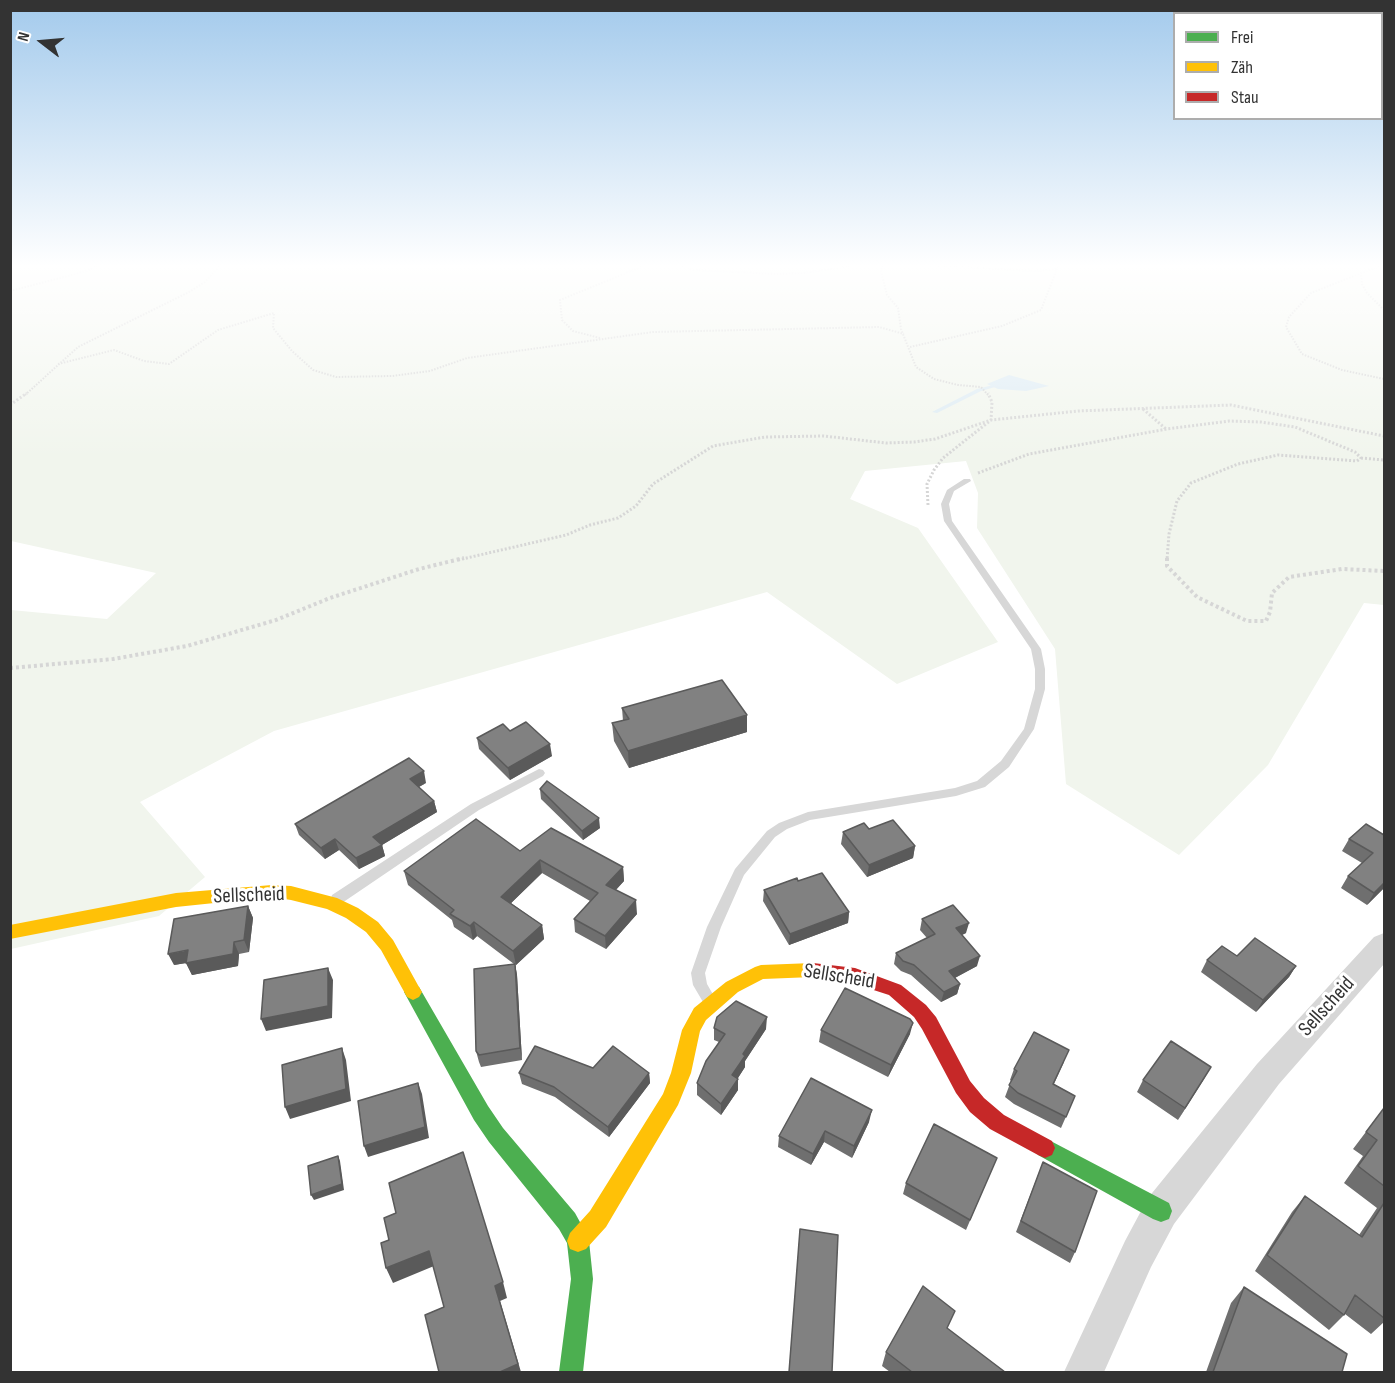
<!DOCTYPE html>
<html>
<head>
<meta charset="utf-8">
<style>
	body { margin:0 }
	#map { position:relative; width:1395px; height:1383px; overflow:hidden; background:#fff; font-family:"Sofia Sans Condensed",sans-serif }
	canvas { display:block }
	.frame { position:absolute; inset:0; border:12px solid #333; pointer-events:none }
	.legend { position:absolute; left:1173px; top:12px; width:210px; height:108px; box-sizing:border-box; background:#fff; border:2px solid #adadad; margin:0; padding:8px 10px; list-style:none; font-size:18px; color:#333 }
	.legend li { display:flex; align-items:center; gap:12px; height:30px }
	.legend b { width:30px; border:2px solid #adadad }
	.north { position:absolute; left:12px; top:12px; width:60px; height:60px; -webkit-text-stroke:4px #fff; paint-order:stroke; rotate:286deg; font-size:16px; font-weight:700; line-height:24px; text-align:center; color:#333 }
	.north::after { content:''; display:block; margin:auto; width:21px; height:27px; background:#333; clip-path:polygon(50% 0,100% 100%,50% 72%,0 100%) }
</style>
</head>
<body>
<div id="map">
<canvas width="1395" height="1383"></canvas>
<div class="frame"></div>
<ul class="legend">
<li><b style="height:8px;background:#4caf50"></b>Frei</li>
<li><b style="height:8px;background:#ffc107"></b>Zäh</li>
<li><b style="height:8px;background:#c62828"></b>Stau</li>
</ul>
<div class="north">N</div>
</div>
<script>
const g = document.querySelector('canvas').getContext('2d');
g.lineJoin = 'round';
function paint(path, color) {
  g.fillStyle = color;
  g.fill(path, 'evenodd');
}
function toPath(rows) {
  const path = new Path2D();
  for (const r of rows) {
    path.moveTo(r[0], r[1]);
    for (let i = 2; i < r.length; i += 2) path.lineTo(r[i], r[i + 1]);
  }
  return path;
}
function stroke(path, color, width, dash) {
  g.strokeStyle = color;
  g.lineWidth = width;
  g.lineCap = dash ? 'butt' : 'round';
  g.setLineDash(dash || []);
  g.stroke(path);
}
function drawText(font, color, halo, rows, align = 'center') {
  g.font = font + ' "Sofia Sans Condensed",sans-serif';
  g.lineWidth = 6;
  g.setLineDash([]);
  g.textBaseline = 'middle';
  g.strokeStyle = halo;
  g.fillStyle = color;
  for (const [text, x, y, turn = 0] of rows) {
    g.save();
    g.translate(x, y);
    g.rotate((+turn || 0) * Math.PI / 180);
    g.textAlign = isNaN(turn) ? turn : align;
    if (halo) g.strokeText(text, 0, 0);
    g.fillText(text, 0, 0);
    g.restore();
  }
}
paint(toPath([
	[11,264,1384,264,1384,605,1364,603,1268,765,1179,855,1066,784,1055,649,977,528,978,493,966,461,865,471,850,499,918,528,998,642,897,684,767,592,274,731,140,802,205,877,159,916,11,949,11,610,107,619,156,573,11,541]
]), '#f1f5ed');
paint(toPath([
	[1009,375,1049,386,1026,391,998,389,987,384]
]), '#ddebf3');
paint(toPath([
	[993,385,995,385,995,387,981,391,937,413,932,412,977,389,993,385]
]), '#ddebf3');
stroke(toPath([
	[679,264,694,270,776,274,803,273,864,264],
	[880,264,883,265,881,271,887,295,898,308,901,329,916,367,934,379,958,385,981,387,988,395],
	[908,264,1036,271,1057,269,1058,264],
	[1384,264,1311,293,1289,317,1286,327,1302,354,1342,370,1384,379],
	[883,265,901,264],
	[1361,272,1362,284,1367,293,1384,310],
	[10,291,87,271,100,264],
	[600,338,573,331,562,320,560,300,641,267,643,264],
	[910,347,1002,326,1041,310,1057,269],
	[58,364,114,350,144,361,169,364,218,330,274,313,273,328,292,351,313,370,336,377,392,376,430,371,467,358,653,332,879,327,904,334],
	[25,395,78,347,189,292,205,282,221,264]
]), '#d6d6d6', 2, [1.5, 1.5]);
stroke(toPath([
	[10,405,27,393],
	[1143,409,1166,429],
	[1361,458,1384,460],
	[978,473,1029,454,1167,429,1229,421,1261,422,1295,427,1355,452,1361,458,1357,461,1278,455,1238,464,1191,483,1177,501,1169,534,1167,560],
	[928,505,927,484,934,470,943,458,991,420,992,402,988,393],
	[458,560,566,535,590,525,618,518,636,506,653,484,713,446,765,437,824,436,886,443,914,442,935,439,991,420,1078,411,1231,405,1384,436]
]), '#d6d6d6', 3, [2, 2]);
stroke(toPath([
	[1167,558,1167,566,1197,597,1247,621,1266,621,1270,612,1272,593,1289,577,1342,569,1384,571],
	[10,668,113,659,187,646,276,620,330,598,419,569,464,558]
]), '#d6d6d6', 4, [3, 3]);
paint(toPath([
	[964,479,970,479,971,481,954,491,949,504,952,521,1041,649,1045,669,1045,689,1034,729,1009,767,985,787,956,796,810,820,787,829,775,837,744,875,721,927,705,973,707,984,715,998,713,1002,708,1004,703,1002,693,985,691,973,707,927,735,869,767,831,779,823,808,812,955,788,977,781,1001,761,1024,729,1035,689,1035,669,1031,649,944,521,941,504,947,490,964,479],
	[539,769,543,770,545,773,543,776,479,810,342,903,337,904,332,903,331,899,332,895,471,804,539,769]
]), '#d7d7d7');
paint(toPath([
	[1384,933,1384,964,1279,1084,1174,1224,1151,1267,1104,1372,1064,1372,1125,1241,1148,1198,1257,1064,1374,937,1384,933]
]), '#d7d7d7');
paint(toPath([
	[413,984,419,987,488,1106,503,1128,575,1213,586,1233,589,1241,593,1279,583,1372,559,1372,571,1279,567,1243,559,1229,489,1142,474,1120,404,992,407,987,413,984],
	[1045,1138,1169,1203,1172,1211,1169,1219,1161,1222,1153,1219,1038,1155,1035,1148,1038,1141,1045,1138]
]), '#4caf50');
paint(toPath([
	[272,885,291,886,337,898,358,908,378,922,393,940,419,987,422,992,419,997,413,1000,407,997,381,950,366,932,346,918,327,909,291,900,272,897,176,907,10,939,10,925,176,893,272,885],
	[813,963,819,965,822,970,819,975,813,977,763,979,738,992,706,1020,700,1031,691,1073,678,1105,606,1227,586,1249,578,1252,570,1249,567,1241,570,1233,590,1211,663,1094,671,1073,682,1030,694,1008,726,982,755,967,761,965,813,963]
]), '#ffc107');
paint(toPath([
	[813,963,855,968,901,985,926,1005,936,1017,970,1081,984,1098,1004,1115,1052,1141,1055,1148,1052,1155,1045,1158,1038,1155,990,1129,970,1112,956,1093,922,1029,914,1017,889,995,855,984,807,975,804,970,807,965,813,963]
]), '#c62828');
paint(toPath([
	[622,708,747,732,629,768,614,741,612,723,623,721],
	[510,731,552,756,510,780,479,749,477,738],
	[426,783,419,787,434,801,437,812,382,845,385,856,359,869,339,850,325,859,299,835,295,824],
	[540,789,600,828,583,840,541,799],
	[1366,824,1384,888,1367,905,1341,888,1348,876,1362,863,1342,851,1349,839],
	[843,832,915,846,913,858,867,877,841,844],
	[520,851,623,867,624,881,616,890,637,914,606,949,575,932,574,919,590,901,542,873,511,903,542,925,544,939,516,965,515,964,517,975,522,1060,481,1067,479,1062,476,1051,514,964,477,936,473,940,454,927,452,920,408,885,404,871],
	[798,881,849,912,848,923,789,945,763,901,764,890],
	[248,906,253,918,249,952,239,954,238,966,192,975,186,963,174,965],
	[922,919,966,933,962,935,977,966,955,978,960,984,957,994,941,1002,911,975,901,971,894,964,896,953,927,938,920,930],
	[1237,956,1296,966,1289,977,1256,1012,1201,972,1207,960],
	[714,1028,766,1029,745,1061,745,1067,738,1078,738,1090,721,1115,697,1095,697,1083,719,1042,714,1040],
	[821,1030,910,1034,888,1077,819,1042],
	[1064,1062,1054,1084,1075,1096,1061,1128,1014,1104,1005,1097,1011,1081,1010,1080,1014,1069],
	[1211,1067,1178,1120,1137,1092,1143,1080],
	[593,1068,649,1073,650,1083,609,1137,555,1097,522,1084,519,1073],
	[1384,1108,1384,1322,1371,1334,1345,1314,1329,1330,1255,1271,1292,1212,1305,1196,1359,1235,1377,1208,1344,1183,1363,1156,1353,1149],
	[869,1122,852,1158,824,1142,811,1165,778,1147,779,1136],
	[1043,1162,1075,1252,1070,1263,1016,1232],
	[992,1169,966,1230,903,1194,906,1183],
	[800,1229,832,1372,789,1372],
	[1244,1287,1342,1372,1206,1372,1231,1303],
	[948,1329,1005,1372,890,1372,882,1366,886,1352]
]), '#6f6f6f');
paint(toPath([
	[747,715,747,732,629,768,628,751],
	[550,744,552,756,510,780,508,768],
	[424,771,426,783,413,790,410,779],
	[434,801,437,812,382,845,385,856,359,869,356,858,373,837],
	[599,818,600,828,583,840,582,831],
	[335,839,339,850,325,859,321,848],
	[915,846,913,858,867,877,869,865],
	[540,860,542,873,504,910,501,897],
	[623,867,624,881,608,898,606,885],
	[1384,883,1384,888,1367,905,1374,893],
	[636,900,637,914,606,949,605,936],
	[248,906,253,918,249,952,244,940],
	[849,912,848,923,789,945,790,934],
	[474,922,477,936,473,940,470,926],
	[969,923,966,933,953,939,956,928],
	[542,925,544,939,516,965,513,951],
	[234,942,239,954,238,966,192,975,186,963,174,965,168,954],
	[980,956,977,966,947,982,949,971],
	[515,964,517,975,522,1060,520,1048],
	[1296,966,1289,977,1256,1012,1263,1000],
	[328,968,333,980,332,1018,266,1031,261,1019],
	[960,984,957,994,941,1002,944,992],
	[767,1017,766,1029,745,1061,745,1067,732,1087,732,1075,743,1054],
	[913,1023,910,1034,888,1077,891,1065],
	[342,1048,346,1060,351,1101,290,1119,285,1107],
	[1211,1067,1204,1079,1178,1120,1185,1108],
	[649,1073,650,1083,609,1137,608,1127],
	[738,1079,738,1090,721,1115,721,1104],
	[418,1083,422,1094,429,1138,368,1157,364,1146],
	[872,1110,869,1122,852,1158,854,1146],
	[825,1131,824,1142,811,1165,813,1154],
	[338,1156,340,1161,344,1190,314,1200,311,1195],
	[429,1251,434,1266,393,1283,386,1268],
	[503,1282,507,1298,500,1301,521,1372,500,1372,495,1286]
]), '#5a5a5a');
const building = toPath([
	[722,680,747,715,628,751,612,723,629,719,622,708,722,680],
	[526,722,550,744,508,768,477,738,503,724,510,731,526,722],
	[409,758,424,771,410,779,434,801,373,837,382,845,356,858,335,839,321,848,295,824,409,758],
	[547,781,599,818,582,831,540,789,547,781],
	[476,819,520,851,551,828,623,867,606,885,636,900,605,936,574,919,598,893,540,860,501,897,542,925,513,951,474,922,470,926,450,914,454,910,404,871,476,819],
	[893,820,915,846,869,865,843,832,864,823,869,829,893,820],
	[1366,824,1384,835,1384,883,1374,893,1348,876,1373,853,1349,839,1366,824],
	[822,873,849,912,790,934,764,890,797,878,798,881,822,873],
	[953,905,969,923,956,928,980,956,949,971,960,984,944,992,914,965,903,961,896,953,935,934,922,919,953,905],
	[248,906,244,940,234,942,233,954,186,963,188,950,168,954,174,919,248,906],
	[1255,938,1296,966,1263,1000,1207,960,1222,946,1237,956,1255,938],
	[515,964,520,1048,479,1055,476,1051,474,969,515,964],
	[328,968,328,1006,261,1019,264,980,328,968],
	[845,988,910,1019,913,1023,891,1065,821,1030,845,988],
	[736,1001,767,1017,743,1054,745,1056,732,1075,738,1079,721,1104,697,1083,706,1061,725,1034,714,1028,717,1017,736,1001],
	[1034,1032,1069,1050,1053,1084,1075,1096,1066,1117,1018,1093,1009,1085,1017,1071,1014,1069,1034,1032],
	[1171,1041,1211,1067,1185,1108,1143,1080,1171,1041],
	[535,1046,593,1068,613,1046,649,1073,608,1127,554,1087,519,1073,535,1046],
	[342,1048,346,1089,285,1107,282,1065,342,1048],
	[811,1078,872,1110,854,1146,825,1131,813,1154,779,1136,811,1078],
	[418,1083,425,1127,364,1146,358,1101,418,1083],
	[1384,1108,1384,1186,1358,1166,1377,1140,1366,1132,1384,1108],
	[934,1124,997,1158,970,1220,906,1183,934,1124],
	[463,1152,503,1282,495,1286,518,1364,500,1372,439,1372,425,1315,444,1307,429,1251,386,1268,381,1243,389,1240,384,1218,396,1213,389,1183,463,1152],
	[338,1156,342,1184,311,1195,308,1166,338,1156],
	[1043,1162,1097,1191,1075,1252,1021,1221,1043,1162],
	[1305,1196,1362,1237,1384,1203,1384,1318,1355,1295,1344,1315,1267,1255,1305,1196],
	[800,1229,838,1235,832,1372,789,1372,800,1229],
	[923,1286,955,1311,947,1328,1005,1372,912,1372,886,1352,923,1286],
	[1244,1287,1347,1354,1342,1372,1213,1372,1244,1287]
]);
paint(building, '#818181');
stroke(building, '#5a5a5a', 1.5);
const sky = g.createLinearGradient(0, 0, 0, 458);
sky.addColorStop(0, '#a3caec');
sky.addColorStop(0.58, '#fff');
sky.addColorStop(1, '#ffffff00');
g.fillStyle = sky;
g.fillRect(0, 0, 1395, 458);
drawText('21px', '#333', '#fff', [
	["Sellscheid",249,896,-2],
	["Sellscheid",839,977,9],
	["Sellscheid",1327,1007,-48]
]);
</script>
</body>
</html>
